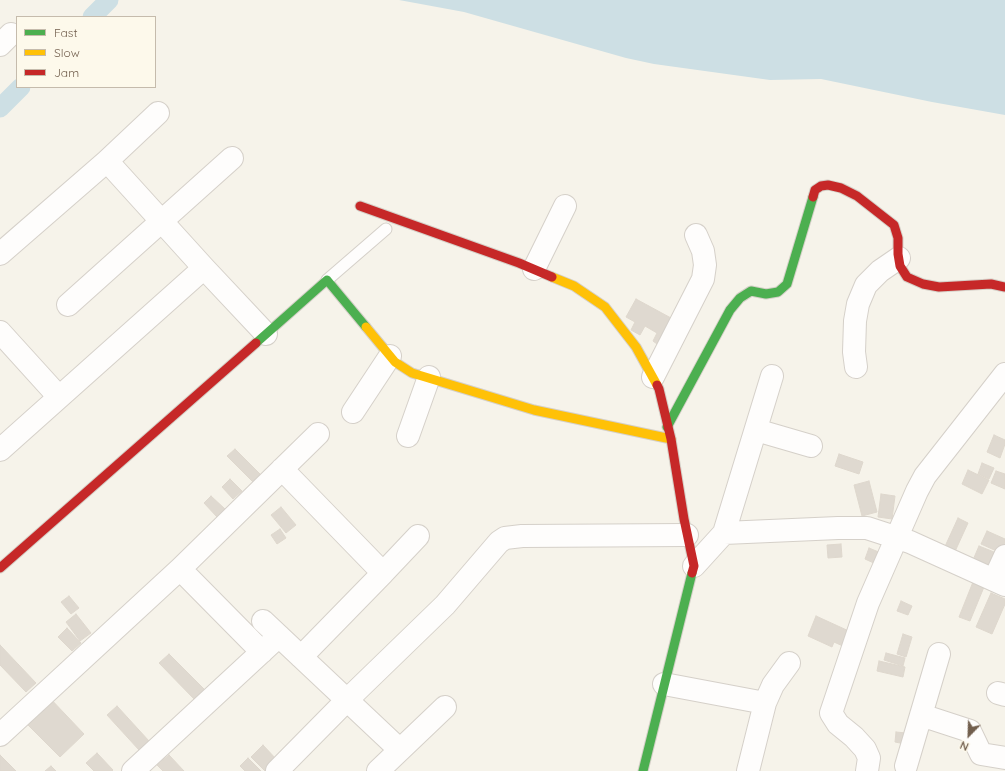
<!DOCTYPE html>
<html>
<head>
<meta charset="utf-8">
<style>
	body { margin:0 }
	#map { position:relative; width:1005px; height:771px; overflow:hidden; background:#f6f3ea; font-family:Quicksand,sans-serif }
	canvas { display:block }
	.legend { position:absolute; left:16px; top:16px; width:140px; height:72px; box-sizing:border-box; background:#fdf9eb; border:1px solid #c5bbac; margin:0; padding:5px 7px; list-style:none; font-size:12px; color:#715e4d }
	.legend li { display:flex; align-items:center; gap:8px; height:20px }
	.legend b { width:20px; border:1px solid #c5bbac }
	.north { position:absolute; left:949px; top:715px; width:40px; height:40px; -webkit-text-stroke:3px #fdf9eb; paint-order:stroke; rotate:203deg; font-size:11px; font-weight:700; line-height:16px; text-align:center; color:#715e4d }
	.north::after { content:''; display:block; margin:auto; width:14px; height:18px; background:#715e4d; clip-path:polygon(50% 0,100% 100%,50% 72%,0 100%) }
</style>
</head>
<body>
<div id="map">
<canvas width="1005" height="771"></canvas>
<ul class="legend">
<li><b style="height:5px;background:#4caf50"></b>Fast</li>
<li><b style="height:5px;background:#ffc107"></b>Slow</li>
<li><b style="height:5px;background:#c62828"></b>Jam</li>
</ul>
<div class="north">N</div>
</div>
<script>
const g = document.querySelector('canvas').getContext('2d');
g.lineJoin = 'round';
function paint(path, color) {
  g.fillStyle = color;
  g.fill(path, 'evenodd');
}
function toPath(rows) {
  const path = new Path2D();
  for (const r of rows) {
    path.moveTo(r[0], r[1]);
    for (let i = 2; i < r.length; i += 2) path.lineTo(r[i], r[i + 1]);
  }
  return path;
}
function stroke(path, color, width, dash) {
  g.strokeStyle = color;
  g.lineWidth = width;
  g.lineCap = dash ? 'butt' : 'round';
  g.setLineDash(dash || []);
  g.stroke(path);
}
paint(toPath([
	[399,0,1005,0,1005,115,932,102,821,79,770,80,654,64,626,58,464,12]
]), '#cddfe4');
stroke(toPath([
	[92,17,109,0],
	[0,108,21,87]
]), '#cddfe4', 19);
const building = toPath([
	[636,299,671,318,657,344,653,341,657,333,645,326,640,335,631,330,635,322,626,317,636,299],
	[994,435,1005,440,1005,444,1000,458,987,452,994,435],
	[235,449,261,475,254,483,227,456,235,449],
	[839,454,863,462,859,474,835,466,839,454],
	[982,463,994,468,989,479,978,474,982,463],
	[968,470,989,480,982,494,962,484,968,470],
	[996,471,1005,474,1005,489,991,483,996,471],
	[230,479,242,491,233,499,222,487,230,479],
	[869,481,877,512,862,516,854,485,869,481],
	[881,494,895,496,892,519,878,517,881,494],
	[211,496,225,509,217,517,204,503,211,496],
	[281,507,296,525,286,533,271,515,281,507],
	[958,518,968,523,952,558,942,553,958,518],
	[280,529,286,538,277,544,271,535,280,529],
	[987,531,1005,539,1005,543,1001,553,981,544,987,531],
	[841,544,842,557,828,558,827,545,841,544],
	[979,546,999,554,992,569,973,560,979,546],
	[869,548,881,553,876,564,865,559,869,548],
	[973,582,984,587,970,621,959,617,973,582],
	[991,593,1005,599,1005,604,992,634,976,627,991,593],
	[69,596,79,608,71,614,61,602,69,596],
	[901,601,912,606,908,615,897,611,901,601],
	[76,614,91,633,80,641,66,622,76,614],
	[816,616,851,632,845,647,834,642,832,647,808,636,816,616],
	[67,628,81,643,72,651,58,637,67,628],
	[903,634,912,637,906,657,897,654,903,634],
	[0,645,36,683,26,692,0,665,0,645],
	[886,653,905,658,903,666,884,660,886,653],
	[169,654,205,690,195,700,159,663,169,654],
	[879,661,905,667,903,677,877,671,879,661],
	[47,695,84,734,60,757,22,719,47,695],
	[117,706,149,741,139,750,107,715,117,706],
	[896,732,906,733,905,744,895,742,896,732],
	[263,745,277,760,266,771,265,771,251,757,263,745],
	[97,753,113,770,112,771,94,771,86,763,97,753],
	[0,755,16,771,0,771,0,755],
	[169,755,184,771,163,771,157,765,169,755],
	[248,758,261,771,245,771,240,766,248,758],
	[51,766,56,771,45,771,51,766]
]);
paint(building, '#dfd9d0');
stroke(building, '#ded7cd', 1);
const lane = toPath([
	[327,280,386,229]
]);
const street = toPath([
	[0,45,11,34],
	[107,161,158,113],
	[0,254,107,161,204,268,266,334],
	[534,269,565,206],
	[68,305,232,158],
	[0,332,59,397],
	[856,367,854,352,855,321,858,304,866,285,880,271,899,258],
	[653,377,703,279,705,265,703,251,696,235],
	[353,412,390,356],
	[756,430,811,446],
	[408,436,429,377],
	[0,450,204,268],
	[282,469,383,573,418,536],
	[724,533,772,376],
	[694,566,724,533,838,528,867,528,910,542,1005,585],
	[180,569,262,652],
	[994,580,1005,556],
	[263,621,400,750],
	[301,657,383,573],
	[664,684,765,703],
	[998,693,1005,695],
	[921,715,970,731,981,754,1005,758],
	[0,735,180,569,318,434],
	[906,766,939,654],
	[133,771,279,636],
	[277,771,348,699,445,605,499,542,505,538,522,536,687,535],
	[378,771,445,707],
	[748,771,765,703,773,685,789,663],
	[867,771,869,758,865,749,854,737,838,724,831,713,868,603,917,491,925,476,1005,374]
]);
const fast = toPath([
	[256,343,327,280,366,327],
	[667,427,730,310,740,298,751,291,766,294,778,292,787,284,813,197],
	[643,771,692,573]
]);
const slow = toPath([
	[552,277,574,286,605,307,636,347,657,385],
	[366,327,395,362,412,373,534,410,671,439]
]);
const jam = toPath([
	[813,197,815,190,821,186,828,185,841,188,857,196,894,225,898,238,898,254,900,266,907,277,923,284,939,287,991,284,1005,287],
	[360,206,519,263,552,277],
	[657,385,659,389,671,439,684,519,694,566,692,573],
	[0,568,256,343]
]);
stroke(lane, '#d5d0c9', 13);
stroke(street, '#d5d0c9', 24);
stroke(fast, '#d5d0c8', 11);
stroke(slow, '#d5d0c8', 11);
stroke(jam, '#d5d0c8', 11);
stroke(lane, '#fefdfc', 11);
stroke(street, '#fefdfc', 22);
stroke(fast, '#4caf50', 9);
stroke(slow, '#ffc107', 9);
stroke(jam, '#c62828', 9);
</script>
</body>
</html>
